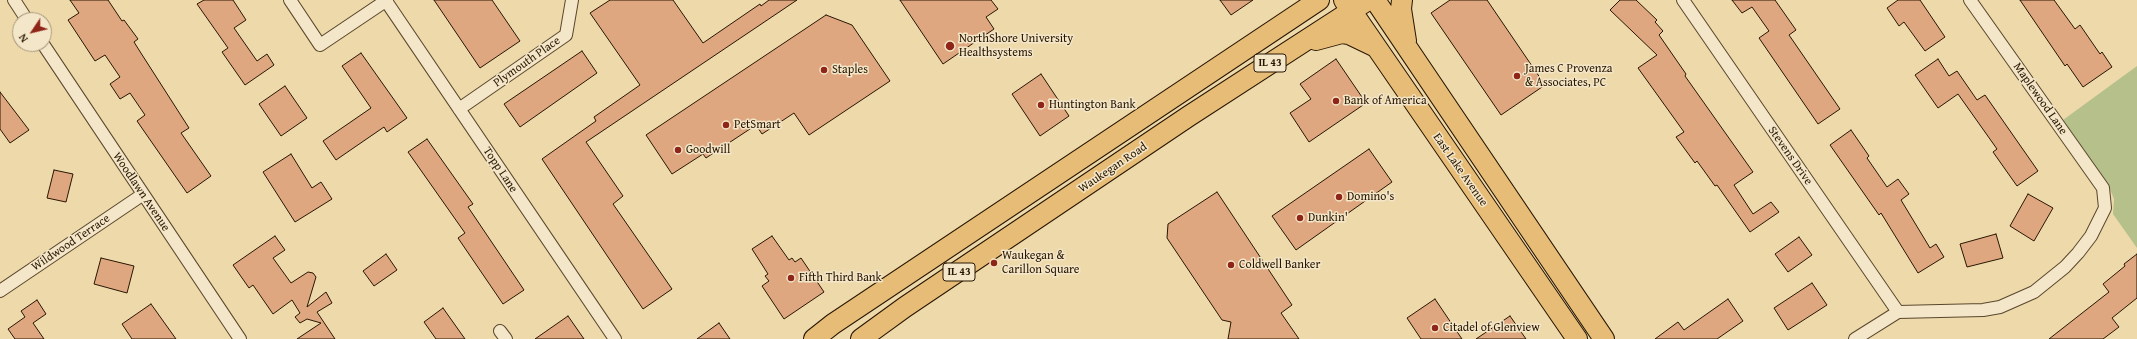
<!DOCTYPE html>
<html>
<head>
<meta charset="utf-8">
<style>
	body { margin:0 }
	#map { position:relative; width:2137px; height:339px; overflow:hidden; background:#eed9ab; font-family:"Gentium Book Plus",serif }
	canvas { display:block }
	.north { position:absolute; left:12px; top:12px; width:40px; height:40px; box-sizing:border-box; background:#f4e6c8; border:1px solid #a29378; border-radius:50%; rotate:235deg; font-size:11px; font-weight:700; line-height:16px; text-align:center; color:#281601 }
	.north::after { content:''; display:block; margin:auto; width:14px; height:18px; background:#8f2418; clip-path:polygon(50% 0,100% 100%,50% 72%,0 100%) }
</style>
</head>
<body>
<div id="map">
<canvas width="2137" height="339"></canvas>
<div class="north">N</div>
</div>
<script>
const g = document.querySelector('canvas').getContext('2d');
g.lineJoin = 'round';
function paint(path, color) {
  g.fillStyle = color;
  g.fill(path, 'evenodd');
}
function toPath(rows) {
  const path = new Path2D();
  for (const r of rows) {
    path.moveTo(r[0], r[1]);
    for (let i = 2; i < r.length; i += 2) path.lineTo(r[i], r[i + 1]);
  }
  return path;
}
function stroke(path, color, width, dash) {
  g.strokeStyle = color;
  g.lineWidth = width;
  g.lineCap = dash ? 'butt' : 'round';
  g.setLineDash(dash || []);
  g.stroke(path);
}
function drawText(font, color, halo, rows, align = 'center') {
  g.font = font + ' "Gentium Book Plus",serif';
  g.lineWidth = 3;
  g.setLineDash([]);
  g.textBaseline = 'middle';
  g.strokeStyle = halo;
  g.fillStyle = color;
  for (const [text, x, y, turn = 0] of rows) {
    g.save();
    g.translate(x, y);
    g.rotate((+turn || 0) * Math.PI / 180);
    g.textAlign = isNaN(turn) ? turn : align;
    if (halo) g.strokeText(text, 0, 0);
    g.fillText(text, 0, 0);
    g.restore();
  }
}
paint(toPath([
	[2137,66,2137,248,2113,214,2114,199,2110,189,2063,120]
]), '#b5c08b');
const building = toPath([
	[70,0,108,0,122,21,124,20,138,39,134,42,139,50,189,128,181,133,211,176,187,193,137,121,145,115,130,93,120,99,110,84,120,77,105,55,95,61,68,20,79,13,70,0],
	[204,0,233,0,246,20,234,28,257,61,267,54,274,65,245,85,222,52,228,48,197,4,204,0],
	[434,0,492,0,520,41,480,68,434,0],
	[610,0,673,0,703,43,760,4,761,6,769,0,797,0,586,142,623,196,613,204,672,289,643,309,542,159,596,121,594,117,640,85,590,13,610,0],
	[900,0,991,0,998,9,986,17,994,29,943,64,900,0],
	[1220,0,1253,0,1231,15,1220,0],
	[1450,0,1487,0,1545,85,1501,115,1431,13,1450,0],
	[1620,0,1636,0,1657,20,1655,22,1663,31,1659,35,1686,74,1685,76,1753,172,1734,185,1753,214,1771,202,1779,212,1750,232,1717,185,1715,186,1697,161,1695,163,1676,137,1684,132,1638,68,1657,55,1610,10,1620,0],
	[1732,0,1775,0,1796,30,1789,35,1840,109,1818,124,1759,38,1769,31,1752,7,1742,13,1732,0],
	[1898,0,1920,0,1945,37,1925,51,1904,22,1899,26,1887,8,1898,0],
	[2020,0,2054,0,2075,29,2080,25,2100,54,2102,52,2112,67,2083,87,2067,64,2065,66,2020,0],
	[826,15,852,25,890,81,809,135,794,113,762,134,756,125,706,158,703,154,672,174,646,135,826,15],
	[582,51,597,73,520,127,504,104,582,51],
	[361,53,407,118,387,132,384,127,336,160,323,141,371,108,342,66,361,53],
	[1336,59,1366,103,1309,142,1290,113,1311,99,1300,84,1336,59],
	[1938,59,1949,76,1957,71,1977,100,1985,95,2038,171,2017,186,1993,152,1997,149,1958,94,1938,108,1915,75,1938,59],
	[1041,74,1069,116,1040,136,1012,94,1041,74],
	[285,86,307,118,281,136,259,104,285,86],
	[0,92,29,130,10,143,0,129,0,92],
	[1851,130,1869,156,1867,158,1887,187,1898,179,1909,194,1901,200,1930,248,1936,244,1944,257,1918,273,1881,213,1879,215,1830,145,1851,130],
	[427,139,473,204,468,207,524,290,503,304,458,238,465,233,408,152,427,139],
	[1369,149,1392,182,1296,250,1272,216,1369,149],
	[291,154,312,188,321,182,332,199,295,222,263,172,291,154],
	[54,170,73,174,66,202,47,198,54,170],
	[1217,192,1292,305,1281,313,1299,339,1228,339,1231,322,1222,320,1167,238,1168,224,1217,192],
	[2028,194,2053,208,2034,241,2010,226,2028,194],
	[1996,234,2003,258,1967,267,1960,244,1996,234],
	[275,236,285,250,273,258,291,283,308,272,313,273,316,277,307,307,326,292,332,303,317,312,335,339,297,339,321,323,307,319,300,323,295,317,300,313,292,300,273,314,253,285,249,288,233,265,275,236],
	[772,236,789,260,792,258,795,262,801,258,824,292,784,319,762,286,769,281,765,276,768,274,752,249,772,236],
	[1799,237,1812,255,1788,272,1775,254,1799,237],
	[386,254,397,270,374,286,363,271,386,254],
	[2137,254,2137,298,2112,318,2119,327,2103,339,2049,339,2109,292,2103,284,2125,266,2124,264,2137,254],
	[101,258,134,266,127,293,94,284,101,258],
	[1812,283,1827,305,1788,330,1774,308,1812,283],
	[1435,299,1462,339,1421,339,1407,318,1435,299],
	[1728,299,1743,321,1717,339,1655,339,1678,322,1684,330,1728,299],
	[37,300,46,314,33,323,44,339,15,339,8,329,25,317,21,311,37,300],
	[151,304,176,339,132,339,122,324,151,304],
	[443,308,465,339,436,339,424,322,443,308],
	[568,316,584,339,535,339,568,316],
	[1510,316,1526,339,1476,339,1510,316],
	[719,323,730,339,697,339,719,323]
]);
paint(building, '#dea780');
stroke(building, '#281601', 1);
const street = toPath([
	[14,0,27,20],
	[290,0,320,45,387,0],
	[1683,0,1898,312],
	[386,1,615,339],
	[43,44,240,339],
	[459,109,566,35,572,0],
	[0,291,142,195],
	[500,331,506,339],
	[1855,339,1898,312,1983,310,2000,307,2034,292,2065,267,2078,253,2091,236,2105,208,2103,188,1970,0]
]);
const primary = toPath([
	[1344,0,1577,339],
	[1375,0,1604,339],
	[1402,0,1401,9,1406,41],
	[1316,40,1342,33,1349,34,1374,46],
	[814,339,833,324,1319,0],
	[861,339,905,307,1189,116,1368,0]
]);
stroke(street, '#5a472c', 14);
stroke(primary, '#281601', 22);
stroke(street, '#f4e6c8', 12);
stroke(primary, '#e7bc76', 20);
for (const [x, y, r, color] of [
	[950,46,5,"#8f2418"],
	[824,70,4,"#8f2418"],
	[1517,76,4,"#8f2418"],
	[1336,101,4,"#8f2418"],
	[1041,105,4,"#8f2418"],
	[726,125,4,"#8f2418"],
	[678,150,4,"#8f2418"],
	[1339,197,4,"#8f2418"],
	[1300,218,4,"#8f2418"],
	[994,263,4,"#8f2418"],
	[1231,265,4,"#8f2418"],
	[791,278,4,"#8f2418"],
	[1435,328,4,"#8f2418"]
]) {
  const dot = new Path2D();
  dot.arc(x, y, r, 0, 2 * Math.PI);
  g.fillStyle = color;
  g.fill(dot);
  stroke(dot, '#f4e6c8', 1.5);
}
for (const [x, y, w] of [
	[1270,63,32],
	[959,272,32]
]) {
  const box = new Path2D();
  box.roundRect(x - w / 2, y - 9, w, 18, 3);
  g.fillStyle = '#f4e6c8';
  g.fill(box);
  stroke(box, '#281601', 1);
}
drawText('bold 11px', '#281601', null, [
	["IL 43",1270,63],
	["IL 43",959,272]
]);
drawText('12px', '#281601', '#f4e6c8', [
	["NorthShore University",959,39],
	["Healthsystems",959,53],
	["James C Provenza",1525,69],
	["& Associates, PC",1525,83],
	["Staples",832,70],
	["Bank of America",1344,101],
	["Huntington Bank",1049,105],
	["PetSmart",734,125],
	["Goodwill",686,150],
	["Domino's",1347,197],
	["Dunkin'",1308,218],
	["Waukegan &",1002,256],
	["Carillon Square",1002,270],
	["Coldwell Banker",1239,265],
	["Fifth Third Bank",799,278],
	["Citadel of Glenview",1443,328]
], 'left');
drawText('12px', '#281601', '#f4e6c8', [
	["Plymouth Place",527,62,-35],
	["Maplewood Lane",2040,99,55],
	["Stevens Drive",1790,156,55],
	["Waukegan Road",1113,168,-34],
	["Topp Lane",500,170,56],
	["East Lake Avenue",1460,170,55],
	["Woodlawn Avenue",141,192,56],
	["Wildwood Terrace",71,243,-34]
]);
</script>
</body>
</html>
